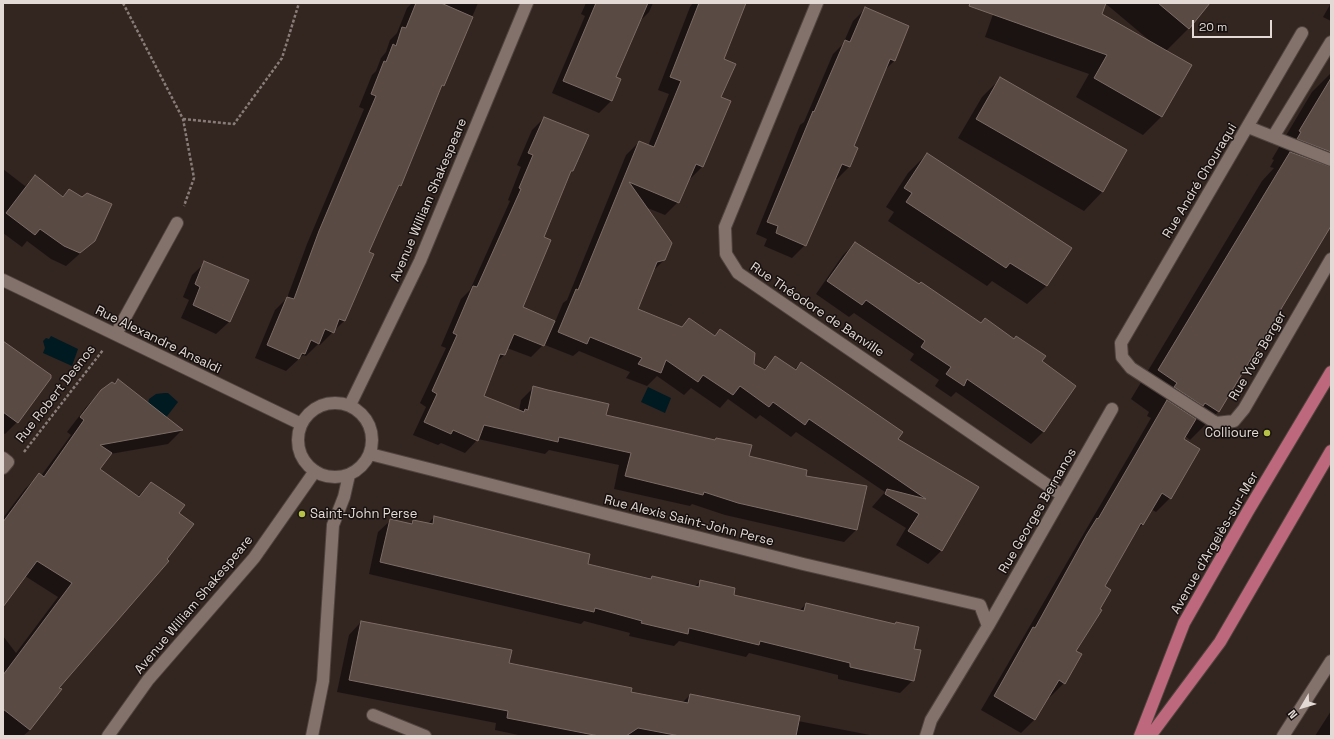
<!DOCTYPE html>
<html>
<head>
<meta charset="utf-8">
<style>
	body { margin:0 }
	#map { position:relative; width:1334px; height:739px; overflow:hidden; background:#332520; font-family:"Space Grotesk",sans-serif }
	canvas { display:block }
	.frame { position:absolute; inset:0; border:4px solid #e3d9d5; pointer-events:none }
	.north { position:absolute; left:1282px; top:687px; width:40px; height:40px; -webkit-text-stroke:3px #16100e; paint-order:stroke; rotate:232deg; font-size:11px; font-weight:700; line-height:16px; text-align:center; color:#e3d9d5 }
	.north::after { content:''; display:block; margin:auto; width:14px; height:18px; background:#e3d9d5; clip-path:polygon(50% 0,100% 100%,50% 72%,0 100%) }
	.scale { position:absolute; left:1192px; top:20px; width:80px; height:18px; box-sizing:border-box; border:2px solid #e3d9d5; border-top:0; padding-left:5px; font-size:12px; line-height:14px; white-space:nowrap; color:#e3d9d5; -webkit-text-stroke:3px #16100e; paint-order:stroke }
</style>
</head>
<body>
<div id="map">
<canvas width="1334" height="739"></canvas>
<div class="frame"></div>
<div class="north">N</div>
<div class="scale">20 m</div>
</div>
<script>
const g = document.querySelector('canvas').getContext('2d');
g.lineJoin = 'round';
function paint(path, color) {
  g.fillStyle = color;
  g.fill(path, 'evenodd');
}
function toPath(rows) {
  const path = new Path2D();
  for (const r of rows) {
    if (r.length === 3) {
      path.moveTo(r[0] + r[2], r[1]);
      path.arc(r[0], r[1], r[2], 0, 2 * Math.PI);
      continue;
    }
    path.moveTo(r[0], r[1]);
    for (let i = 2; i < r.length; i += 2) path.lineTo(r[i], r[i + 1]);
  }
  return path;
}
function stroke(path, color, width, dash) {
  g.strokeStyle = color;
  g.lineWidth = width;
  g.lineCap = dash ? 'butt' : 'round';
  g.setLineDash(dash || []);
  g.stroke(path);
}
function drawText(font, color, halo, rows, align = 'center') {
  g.font = font + ' "Space Grotesk",sans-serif';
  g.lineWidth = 3;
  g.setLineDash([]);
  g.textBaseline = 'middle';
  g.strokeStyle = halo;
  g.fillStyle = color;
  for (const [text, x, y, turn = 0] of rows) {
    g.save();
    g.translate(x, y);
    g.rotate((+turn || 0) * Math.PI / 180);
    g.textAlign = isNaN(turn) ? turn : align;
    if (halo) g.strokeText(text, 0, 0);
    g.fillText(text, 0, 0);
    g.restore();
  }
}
paint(toPath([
	[51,336,78,349,72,366,43,353,45,348,43,341,46,338,49,339],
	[648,387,671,398,665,413,641,402],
	[164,393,168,393,178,402,154,433,144,426,149,399,156,394]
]), '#001a21');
paint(toPath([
	[412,3,478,3,443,85,440,89,400,186,396,190,368,252,351,307,344,321,320,345,318,344,306,356,303,355,286,371,255,358,275,310,287,298,307,244,364,109,359,107,372,75,376,71,381,58,386,52,390,40,397,33,407,8],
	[586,3,653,3,649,12,639,22,615,78,620,80,611,101,599,113,552,93,585,16,581,14],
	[693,3,745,3,722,59,720,98,730,101,702,167,689,180,678,202,665,215,645,207,664,260,652,272,637,310,681,328,689,319,714,336,720,331,753,364,763,370,776,357,794,370,801,363,896,439,978,487,941,551,928,564,896,545,906,528,872,507,885,492,796,432,791,437,760,415,756,419,728,399,720,408,691,388,684,395,657,376,647,386,626,378,630,372,579,351,573,356,545,345,546,342,531,357,507,348,504,355,495,364,482,397,519,411,521,400,534,387,605,416,714,441,716,439,748,457,805,477,856,530,844,542,725,515,692,504,690,506,614,489,619,465,549,450,545,454,478,439,465,453,441,443,438,445,413,435,426,407,420,403,446,348,441,346,461,299,470,290,510,201,508,200,521,167,517,165,532,130,544,118,572,171,568,175,542,237,522,307,555,322,563,303,567,300,626,155,639,142,648,146,669,94,658,90,690,7],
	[997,3,1105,3,1101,14,1156,46,1105,3,1209,3,1189,28,1166,51,1161,117,1143,135,1076,97,1089,74,985,37],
	[1331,3,1331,21,1323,17],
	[865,9,894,61,884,71,852,147,849,167,837,179,835,178,805,245,792,258,764,246,767,239,756,234,800,125,804,122,833,54,843,44,853,21],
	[1331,73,1331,223,1218,412,1190,440,1185,436,1170,498,1156,512,1151,509,1143,524,1135,532,1103,586,1075,651,1064,683,1050,697,1048,696,1035,719,1021,733,981,710,1151,418,1147,416,1149,412,1131,399,1262,181,1274,168,1270,167,1274,160,1272,159,1312,92],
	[1000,79,1126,150,1102,192,1084,211,958,138,982,97],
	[927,154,1071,248,1046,286,1027,304,992,281,987,286,888,221,894,212,886,207,908,173],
	[3,169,25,186,35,176,62,198,70,190,94,241,66,266,51,259,27,241,22,247,3,233],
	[855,243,1041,362,1044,431,1031,444,956,392,951,397,935,386,939,380,910,360,914,354,854,313,849,317,816,294,843,255],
	[205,263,247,281,229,322,216,334,181,318,189,300,183,297,192,275],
	[3,342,50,376,17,422,5,434,3,433],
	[119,381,182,430,168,444,110,454,99,469,137,497,151,483,58,688,30,730,23,736,5,736,3,734,3,636,16,653,58,597,25,576,3,605,3,518,25,489,39,475,41,476,71,435,67,432,87,406,102,391],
	[434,517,586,565,694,587,701,581,732,596,799,611,806,604,912,649,913,680,900,693,838,679,838,675,749,653,746,657,679,641,674,646,629,636,630,633,584,621,581,624,369,574,378,532,391,520,409,524,413,521,428,524],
	[361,622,508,664,630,693,682,703,690,695,798,721,875,736,523,736,495,730,496,723,337,692,349,635],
	[1331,711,1331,736,1315,736]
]), '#0007');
const building = toPath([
	[416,3,441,3,473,17,444,86,442,85,401,186,399,185,384,218,369,252,374,254,345,321,339,319,334,333,325,329,319,344,311,340,305,354,302,353,299,359,267,345,287,297,294,299,319,231,376,96,371,94,384,61,386,62,393,44,396,46,402,27,406,28,416,3],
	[596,3,648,3,616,77,621,79,612,101,563,81,596,3],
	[699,3,746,3,724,59,736,64,721,97,731,101,703,167,696,164,679,203,629,182,672,243,665,260,657,262,638,309,682,327,689,318,715,336,720,329,755,353,754,364,765,370,775,356,796,370,801,362,903,432,898,439,979,487,942,551,908,531,919,514,885,494,887,489,926,499,809,419,805,425,773,402,769,407,740,386,733,395,703,375,698,382,666,360,661,373,638,364,642,358,590,337,587,344,558,332,576,289,578,290,639,141,654,147,681,81,670,77,699,3],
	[970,3,1106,3,1102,14,1192,65,1162,117,1094,78,1107,55,969,6,970,3],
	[1158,3,1210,3,1189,29,1158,3],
	[865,7,909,26,895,61,890,59,854,146,858,148,850,167,842,164,806,246,776,233,778,226,767,222,813,111,814,112,845,40,850,42,865,7],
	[1000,77,1127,150,1103,192,976,119,1000,77],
	[1331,78,1331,152,1297,139,1301,132,1299,131,1331,78],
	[544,117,589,135,573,171,571,171,544,237,551,240,523,307,555,321,544,346,514,334,505,355,500,354,484,396,524,412,525,409,528,410,533,386,548,390,609,404,606,415,715,440,716,438,752,445,749,456,807,470,806,476,867,486,857,530,738,503,704,492,703,495,625,476,631,453,559,437,558,442,484,425,478,441,453,430,451,434,424,422,437,394,432,391,457,335,453,333,473,286,477,287,521,189,519,188,533,155,528,153,544,117],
	[1290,152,1331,167,1331,226,1219,412,1205,403,1203,406,1174,387,1177,383,1158,370,1290,152],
	[927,153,1072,248,1047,286,1010,263,1006,268,906,202,912,193,904,188,927,153],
	[35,175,63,197,69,189,82,197,87,193,112,204,95,241,80,253,64,246,40,229,35,235,6,213,35,175],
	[855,242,919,284,921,282,981,323,985,318,1014,339,1016,336,1046,356,1042,361,1076,386,1044,432,967,379,964,386,946,374,951,367,921,347,925,341,866,300,862,305,827,281,855,242],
	[204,261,249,280,230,322,193,305,200,287,195,284,204,261],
	[3,341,51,375,51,378,18,423,3,412,3,341],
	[118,379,183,430,100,445,112,453,100,469,139,497,151,482,185,505,179,513,194,524,167,559,169,561,59,688,62,689,30,730,3,709,3,675,72,583,37,561,3,607,3,522,39,473,44,477,84,420,80,417,101,390,112,382,115,384,118,379],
	[1167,400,1196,419,1184,439,1200,449,1171,499,1162,493,1143,525,1141,523,1105,586,1111,590,1100,609,1102,610,1076,651,1082,654,1065,684,1059,680,1035,720,994,696,1033,627,1035,628,1087,534,1097,518,1098,519,1167,400],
	[434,516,590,554,588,564,617,571,651,579,652,576,699,587,700,580,735,588,734,595,804,611,806,603,895,624,896,622,919,627,914,649,921,650,914,681,850,667,850,663,760,641,759,645,689,628,688,634,641,623,642,621,595,608,594,612,563,605,380,562,390,519,412,524,413,520,433,524,434,516],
	[361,621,512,650,509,663,632,688,631,692,688,703,690,694,800,716,796,736,680,736,638,728,626,736,599,736,507,718,508,711,349,680,361,621]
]);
paint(building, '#5a4a44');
stroke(building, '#7c6b65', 1);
const minor = toPath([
	[817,3,725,227,726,254,738,273,1062,495],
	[1302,33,1121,343,1122,357,1131,368,1216,423,1234,421,1244,409,1331,259],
	[1248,127,1331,160],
	[1273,137,1331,42],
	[3,280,301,424],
	[116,334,177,223],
	[335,440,37],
	[350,405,420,261,527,3],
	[370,454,803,564,980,605,988,626],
	[3,458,8,462,3,468],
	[373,715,425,736],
	[108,736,148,680,254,558,315,471],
	[312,736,323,681,333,525,344,497,349,475],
	[926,736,931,720,988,626,1112,409],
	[1283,736,1331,661]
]);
const major = toPath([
	[1140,736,1184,623,1248,511,1331,372],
	[1150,736,1220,642,1331,451]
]);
stroke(minor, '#4f433e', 14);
stroke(major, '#4f433e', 14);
stroke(toPath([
	[123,3,183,119,194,178,184,206],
	[183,119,234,124,282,58,299,3],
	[24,452,103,350]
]), '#887c78', 2.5, [3, 2]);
stroke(minor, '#83716b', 12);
stroke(major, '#bd687c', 12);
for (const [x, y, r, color] of [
	[1267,433,4,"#b6c148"],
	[302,514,4,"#b6c148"]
]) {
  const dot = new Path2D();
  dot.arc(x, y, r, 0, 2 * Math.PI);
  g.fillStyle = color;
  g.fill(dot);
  stroke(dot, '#16100e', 1.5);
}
drawText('13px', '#e3d9d5', '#16100e', [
	["Rue André Chouraqui",1200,181,-59],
	["Avenue William Shakespeare",429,200,-67],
	["Rue Théodore de Banville",817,310,34],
	["Rue Alexandre Ansaldi",158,340,26],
	["Rue Yves Berger",1258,356,-60],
	["Rue Robert Desnos",56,394,-52],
	["Rue Georges Bernanos",1038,511,-60],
	["Rue Alexis Saint-John Perse",689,521,14],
	["Avenue d'Argelès-sur-Mer",1215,543,-60],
	["Avenue William Shakespeare",194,605,-50]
]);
drawText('13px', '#e3d9d5', '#16100e', [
	["Collioure",1259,433],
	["Saint-John Perse",310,514,"left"]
], 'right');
</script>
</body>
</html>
